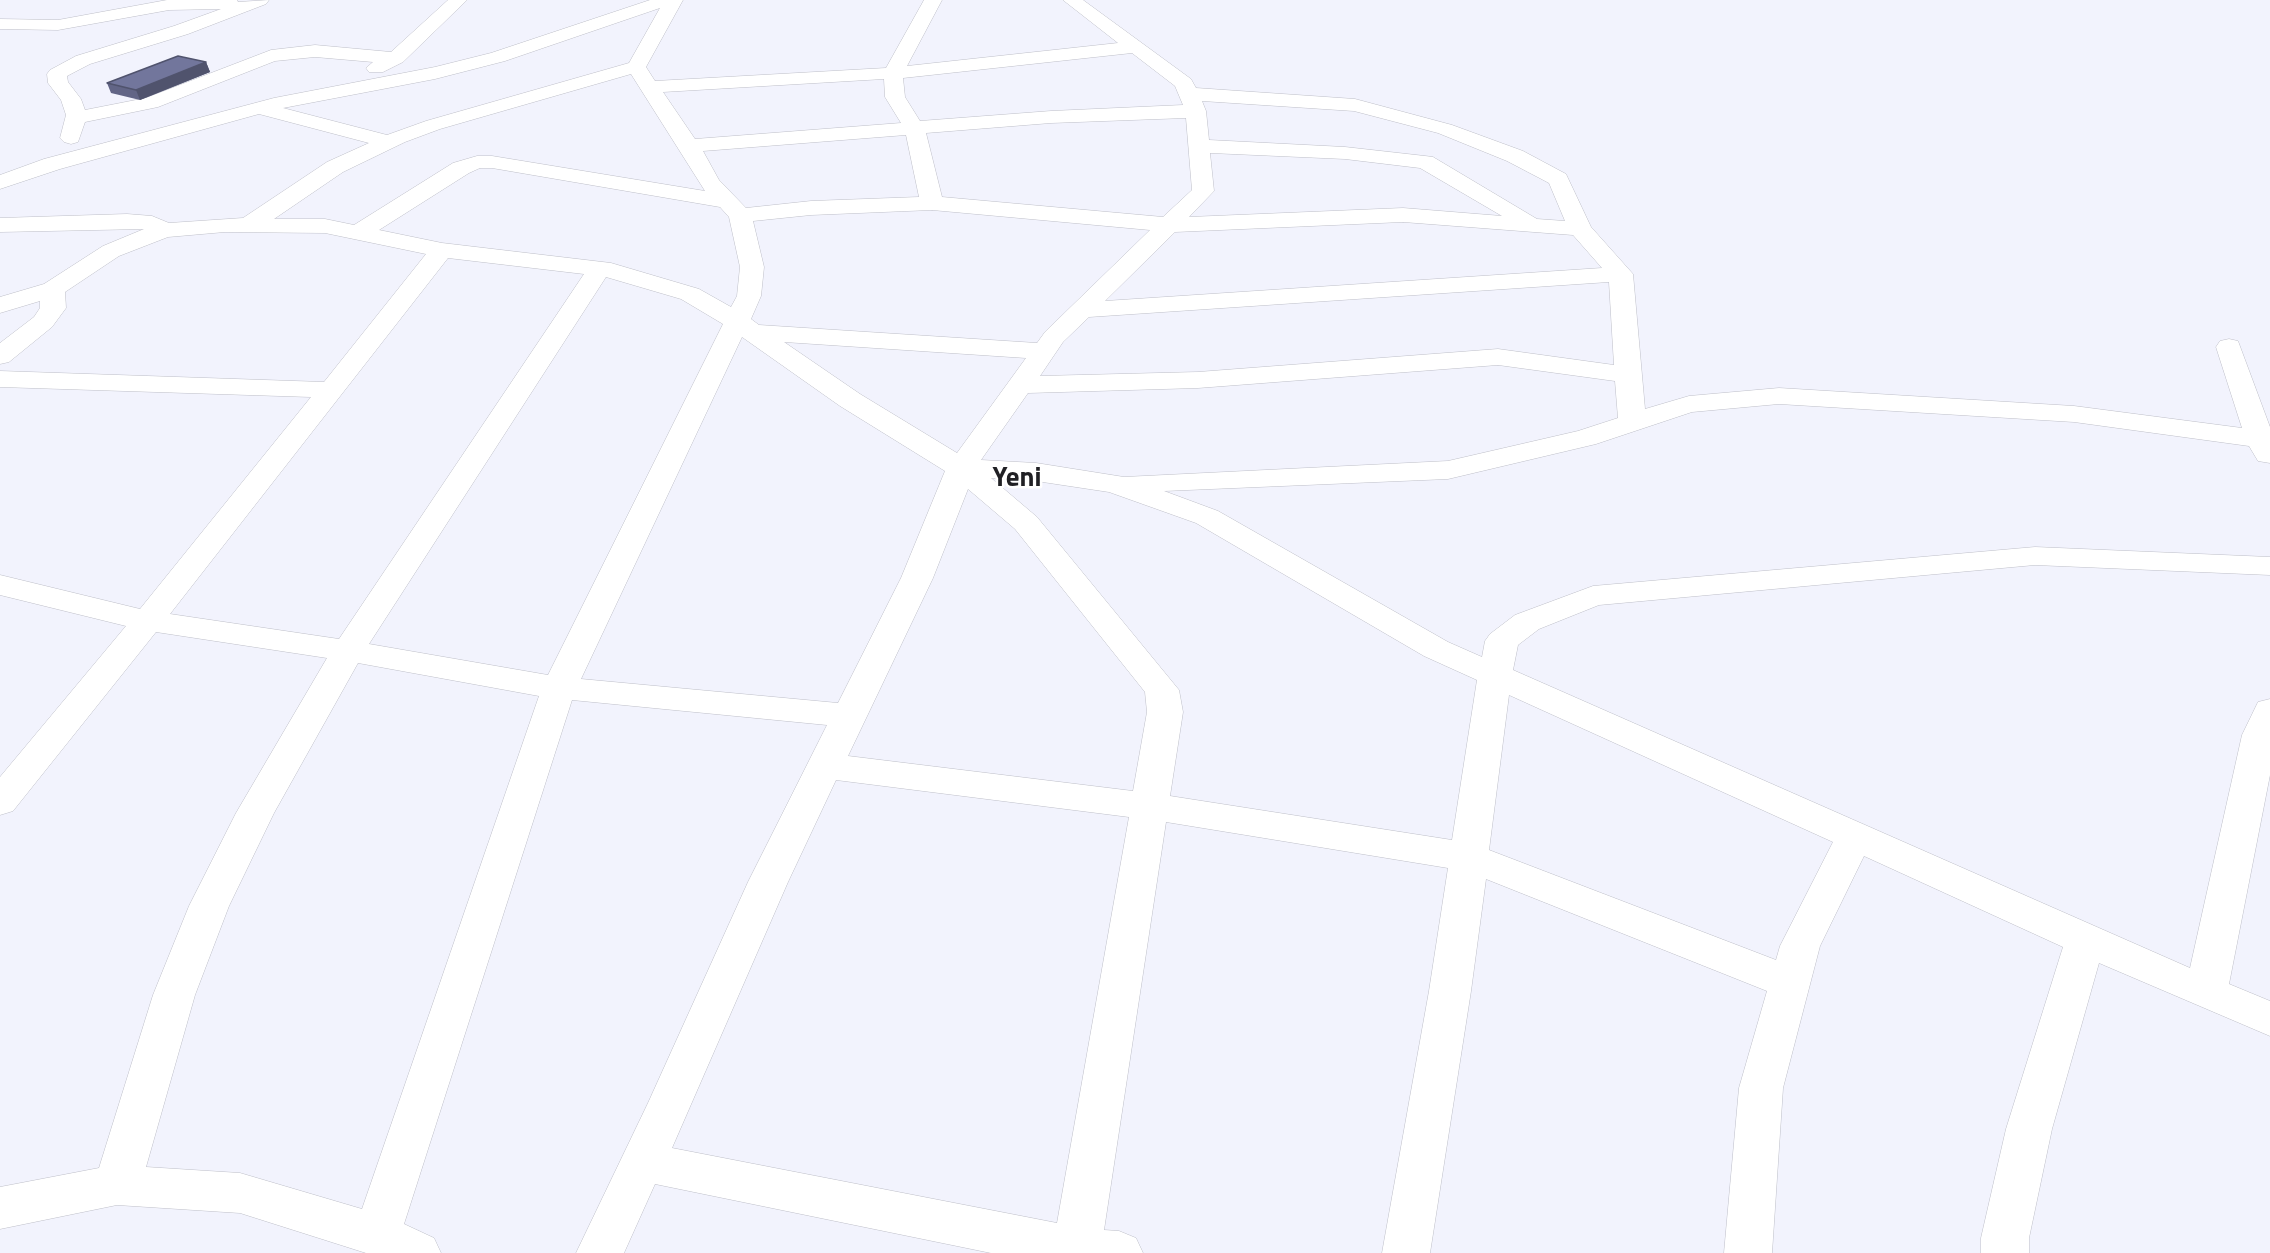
<!DOCTYPE html>
<html>
<head>
<meta charset="utf-8">
<style>
	body { margin:0 }
	canvas { display:block; background:#f2f3fd }
</style>
</head>
<body>
<canvas width="2270" height="1253"></canvas>
<script>
const g = document.querySelector('canvas').getContext('2d');
g.lineJoin = 'round';
function toPath(rows) {
  const path = new Path2D();
  for (const r of rows) {
    path.moveTo(r[0], r[1]);
    for (let i = 2; i < r.length; i += 2) path.lineTo(r[i], r[i + 1]);
  }
  return path;
}
function stroke(path, color, width, dash) {
  g.strokeStyle = color;
  g.lineWidth = width;
  g.lineCap = dash ? 'butt' : 'round';
  g.setLineDash(dash || []);
  g.stroke(path);
}
function paint(path, color) {
  g.fillStyle = color;
  g.fill(path, 'evenodd');
}
function drawText(font, color, halo, rows, align = 'center') {
  g.font = font + ' "Titillium Web",sans-serif';
  g.lineWidth = 5;
  g.setLineDash([]);
  g.textBaseline = 'middle';
  g.strokeStyle = halo;
  g.fillStyle = color;
  for (const [text, x, y, turn = 0] of rows) {
    g.save();
    g.translate(x, y);
    g.rotate((+turn || 0) * Math.PI / 180);
    g.textAlign = isNaN(turn) ? turn : align;
    if (halo) g.strokeText(text, 0, 0);
    g.fillText(text, 0, 0);
    g.restore();
  }
}
const minor = toPath([
	[167,0,237,0,238,2,269,0,266,4,188,34,90,64,67,76,68,82,81,99,85,110,146,98,271,50,315,45,391,52,448,0,467,0,403,62,383,72,369,72,366,68,373,62,315,57,275,61,158,107,85,122,78,142,71,144,64,142,60,138,66,115,61,100,48,83,47,74,50,70,76,56,174,26,221,9,169,10,58,30,0,29,0,19,58,20,167,0],
	[650,0,683,0,646,67,655,81,886,68,924,0,942,0,907,66,1118,43,1063,0,1083,0,1191,79,1196,88,1355,99,1452,125,1523,151,1566,174,1591,227,1633,274,1645,409,1689,396,1779,388,2074,406,2242,428,2216,347,2220,341,2229,339,2238,341,2270,427,2270,463,2258,461,2249,446,2074,422,1779,404,1692,412,1596,444,1448,479,1164,491,1218,511,1448,642,1482,657,1485,641,1490,634,1515,615,1593,586,2035,547,2270,557,2270,575,2035,565,1599,605,1539,629,1518,645,1513,670,2190,968,2242,735,2258,702,2270,699,2270,775,2229,984,2270,1001,2270,1036,2099,963,2052,1129,2029,1238,2029,1253,1981,1253,1981,1238,2006,1129,2063,947,1864,856,1820,946,1783,1088,1772,1253,1724,1253,1739,1088,1767,991,1486,879,1471,991,1430,1253,1382,1253,1429,991,1448,868,1166,822,1104,1230,1119,1231,1136,1238,1143,1253,991,1253,655,1184,624,1253,576,1253,648,1103,748,882,827,725,572,700,404,1224,434,1238,441,1253,366,1253,240,1213,117,1205,0,1229,0,1187,99,1168,153,995,189,906,236,813,327,658,156,632,13,811,0,815,0,777,126,626,0,595,0,575,140,609,311,397,0,387,0,371,324,382,426,254,325,233,225,232,168,237,119,256,65,292,66,308,52,327,9,362,0,364,0,343,34,317,40,308,40,301,0,313,0,297,44,284,103,246,144,229,0,232,0,218,127,214,152,216,169,223,243,218,327,162,369,143,259,114,60,169,0,189,0,175,44,159,274,98,435,67,491,53,650,0],
	[660,8,629,63,426,121,387,135,283,108,435,79,505,61,660,8],
	[1132,53,1175,86,1183,105,1051,111,920,121,905,97,903,78,1132,53],
	[631,74,705,191,492,156,477,156,453,163,354,225,325,219,274,219,343,172,405,142,440,129,631,74],
	[884,79,885,97,901,123,695,139,663,92,884,79],
	[1202,101,1354,111,1438,133,1507,161,1549,183,1565,221,1537,219,1433,157,1425,156,1345,147,1209,140,1206,111,1202,101],
	[1186,118,1192,190,1163,217,942,197,926,133,1051,123,1186,118],
	[906,135,919,197,811,201,746,208,719,180,703,151,906,135],
	[1210,153,1345,159,1420,168,1502,216,1403,208,1189,217,1214,191,1210,153],
	[480,168,492,168,720,207,729,217,740,267,737,296,731,307,699,289,611,263,442,243,379,230,469,173,480,168],
	[932,210,1150,230,1045,332,1037,343,759,325,751,319,761,296,764,267,753,221,811,215,932,210],
	[1403,222,1573,235,1602,268,1105,301,1175,232,1403,222],
	[448,258,584,274,339,639,170,614,448,258],
	[606,277,681,299,723,324,548,675,369,644,606,277],
	[1609,282,1614,365,1498,349,1198,372,1040,376,1063,342,1089,317,1609,282],
	[742,337,840,406,945,471,901,578,838,703,581,679,742,337],
	[784,342,1026,358,957,453,860,394,784,342],
	[1498,365,1615,381,1618,418,1578,431,1448,461,1124,477,1036,463,981,460,1028,393,1198,388,1498,365],
	[991,478,1036,481,1109,492,1196,523,1424,656,1477,680,1452,840,1170,796,1183,712,1179,690,1037,517,991,478],
	[968,489,1015,529,1145,692,1147,712,1133,791,848,756,933,578,968,489],
	[358,663,539,696,362,1209,240,1173,146,1167,195,995,229,906,274,813,358,663],
	[1509,695,1833,842,1780,946,1776,960,1489,850,1509,695],
	[836,780,1129,817,1057,1223,672,1148,788,882,836,780]
]);
stroke(minor, '#bebfc8', 1);
paint(minor, '#fff');
paint(toPath([
	[206,62,210,72,140,100,111,93,107,83]
]), '#626586');
paint(toPath([
	[206,62,210,72,140,100,136,90]
]), '#50536d');
const building = toPath([
	[178,56,206,62,136,90,107,83,178,56]
]);
paint(building, '#72769c');
stroke(building, '#50536d', 1.5);
drawText('bold 27px', '#202024', '#fff', [
	["Yeni",1017,479]
]);
</script>
</body>
</html>
